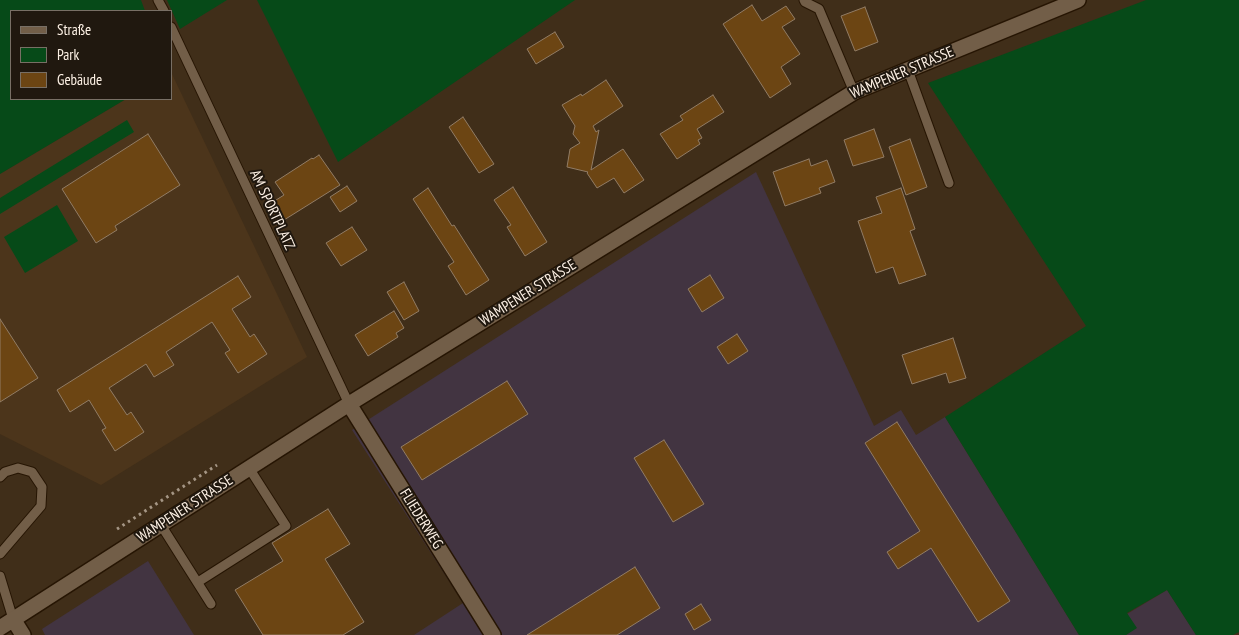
<!DOCTYPE html>
<html>
<head>
<meta charset="utf-8">
<style>
	body { margin:0 }
	#map { position:relative; width:1239px; height:635px; overflow:hidden; background:#402e19; font-family:"PT Sans Narrow",sans-serif }
	canvas { display:block }
	.legend { position:absolute; left:10px; top:10px; width:162px; height:90px; box-sizing:border-box; background:#20180f; border:1px solid #786f65; margin:0; padding:6px 9px; list-style:none; font-size:15px; color:#fdf1e5 }
	.legend li { display:flex; align-items:center; gap:10px; height:25px }
	.legend b { width:25px; border:1px solid #786f65 }
</style>
</head>
<body>
<div id="map">
<canvas width="1239" height="635"></canvas>
<ul class="legend">
<li><b style="height:6px;background:#725e48"></b>Straße</li>
<li><b style="height:14px;background:#064a18"></b>Park</li>
<li><b style="height:14px;background:#6c4513"></b>Gebäude</li>
</ul>
</div>
<script>
const g = document.querySelector('canvas').getContext('2d');
g.lineJoin = 'round';
function paint(path, color) {
  g.fillStyle = color;
  g.fill(path, 'evenodd');
}
function toPath(rows) {
  const path = new Path2D();
  for (const r of rows) {
    path.moveTo(r[0], r[1]);
    for (let i = 2; i < r.length; i += 2) path.lineTo(r[i], r[i + 1]);
  }
  return path;
}
function stroke(path, color, width, dash) {
  g.strokeStyle = color;
  g.lineWidth = width;
  g.lineCap = dash ? 'butt' : 'round';
  g.setLineDash(dash || []);
  g.stroke(path);
}
function drawText(font, color, halo, rows, align = 'center') {
  g.font = font + ' "PT Sans Narrow",sans-serif';
  g.lineWidth = 4;
  g.setLineDash([]);
  g.textBaseline = 'middle';
  g.strokeStyle = halo;
  g.fillStyle = color;
  for (const [text, x, y, turn = 0] of rows) {
    g.save();
    g.translate(x, y);
    g.rotate((+turn || 0) * Math.PI / 180);
    g.textAlign = isNaN(turn) ? turn : align;
    if (halo) g.strokeText(text, 0, 0);
    g.fillText(text, 0, 0);
    g.restore();
  }
}
paint(toPath([
	[756,172,874,426,901,410,916,435,945,417,1079,635,414,635,463,603,352,430],
	[148,561,194,635,45,635,42,629],
	[1167,590,1196,635,1126,635,1136,628,1127,614]
]), '#423441');
paint(toPath([
	[171,72,307,357,101,485,0,434,0,174,126,99,171,99]
]), '#4c351b');
paint(toPath([
	[0,0,141,0,145,11,11,11,11,99,126,99,0,174],
	[167,0,227,0,180,29],
	[257,0,575,0,338,162],
	[1146,0,1239,0,1239,632,1233,635,1196,635,1167,590,1127,613,1137,628,1126,635,1079,635,945,417,1086,326,928,83],
	[127,120,134,132,0,214,0,198],
	[57,205,78,241,25,273,4,237]
]), '#064a18');
const building = toPath([
	[752,5,762,21,786,6,795,19,782,27,800,54,781,67,791,84,770,98,723,24,752,5],
	[865,7,878,42,855,51,841,16,865,7],
	[555,32,564,47,536,64,527,49,555,32],
	[606,80,623,106,593,126,596,132,599,130,591,170,623,149,644,180,624,193,614,178,597,188,587,173,588,172,567,167,570,149,580,143,573,134,575,126,562,105,581,94,582,96,606,80],
	[713,95,724,112,697,129,702,138,698,140,700,144,677,159,660,134,683,120,680,116,713,95],
	[463,117,494,164,479,173,449,127,463,117],
	[874,129,884,157,853,166,844,140,874,129],
	[148,134,180,185,115,226,117,230,96,243,62,189,148,134],
	[910,139,927,187,906,195,889,147,910,139],
	[319,155,340,185,276,225,265,207,284,195,275,182,312,158,313,159,319,155],
	[809,159,811,166,827,160,835,182,819,188,821,193,785,206,773,172,809,159],
	[347,186,357,201,340,212,330,197,347,186],
	[513,187,547,242,525,256,507,227,511,225,494,200,513,187],
	[428,188,452,226,454,225,489,280,466,295,448,266,454,262,413,199,428,188],
	[901,188,915,229,910,231,926,275,899,284,893,267,876,273,858,221,882,213,876,197,901,188],
	[352,227,367,250,341,266,326,243,352,227],
	[710,275,724,298,702,312,688,289,710,275],
	[238,276,251,297,232,309,250,337,254,334,267,354,238,373,225,353,230,350,212,322,166,352,174,365,154,377,146,364,109,388,127,415,131,412,144,432,115,451,102,430,106,428,89,400,70,412,57,390,238,276],
	[404,282,419,311,404,320,387,292,404,282],
	[394,311,404,328,396,333,398,337,368,356,355,335,394,311],
	[0,319,38,378,0,402,0,319],
	[737,334,748,351,728,364,717,347,737,334],
	[953,338,966,378,949,383,946,373,912,384,902,355,953,338],
	[507,381,528,414,422,480,401,447,507,381],
	[897,422,1010,601,978,622,931,548,898,569,887,552,920,531,865,443,897,422],
	[664,440,704,504,673,522,634,458,664,440],
	[328,509,350,544,325,559,364,622,343,635,263,635,235,590,283,561,272,543,328,509],
	[635,567,660,608,617,635,527,635,635,567],
	[701,604,711,620,694,630,685,614,701,604]
]);
paint(building, '#6c4513');
stroke(building, '#917c65', 1);
const lane = toPath([
	[158,0,164,11],
	[804,0,805,2,819,9,854,92],
	[171,27,349,404],
	[908,70,949,183],
	[0,477,5,472,18,468,32,472,42,487,41,506,0,554],
	[161,525,211,604],
	[0,576,13,619],
	[198,582,286,526,249,468]
]);
const street = toPath([
	[349,404,493,635],
	[13,619,23,635],
	[0,628,349,404,854,92,1078,0]
]);
stroke(lane, '#261503', 11);
stroke(street, '#261503', 18);
stroke(toPath([
	[117,529,217,465]
]), '#a59685', 3, [2.5, 4]);
stroke(lane, '#725e48', 9);
stroke(street, '#725e48', 15);
drawText('15px', '#fdf1e5', '#20180f', [
	["WAMPENER STRASSE",902,73,-23],
	["AM SPORTPLATZ",272,210,65],
	["WAMPENER STRASSE",528,293,-32],
	["WAMPENER STRASSE",185,509,-33],
	["FLIEDERWEG",421,519,58]
]);
</script>
</body>
</html>
